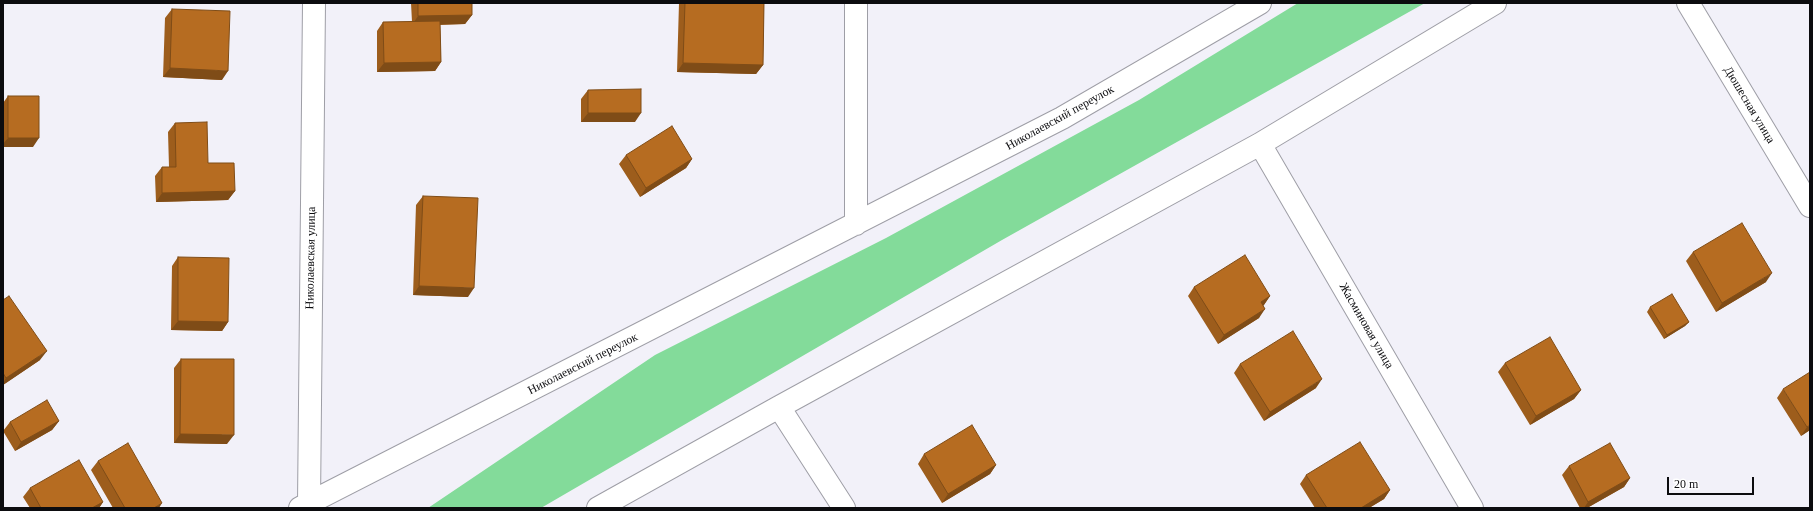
<!DOCTYPE html>
<html>
<head>
<meta charset="utf-8">
<style>
	body { margin:0 }
	#map { position:relative; width:1813px; height:511px; overflow:hidden; background:#f2f1f9; font-family:Georgia,serif }
	canvas { display:block }
	.frame { position:absolute; inset:0; border:4px solid #0c0c0f; pointer-events:none }
	.scale { position:absolute; left:1667px; top:477px; width:87px; height:18px; box-sizing:border-box; border:2px solid #0c0c0f; border-top:0; padding-left:5px; font-size:12px; line-height:14px; white-space:nowrap; color:#0c0c0f; -webkit-text-stroke:3px #fff; paint-order:stroke }
</style>
</head>
<body>
<div id="map">
<canvas width="1813" height="511"></canvas>
<div class="frame"></div>
<div class="scale">20 m</div>
</div>
<script>
const g = document.querySelector('canvas').getContext('2d');
g.lineJoin = 'round';
function paint(path, color) {
  g.fillStyle = color;
  g.fill(path, 'evenodd');
}
function toPath(rows) {
  const path = new Path2D();
  for (const r of rows) {
    path.moveTo(r[0], r[1]);
    for (let i = 2; i < r.length; i += 2) path.lineTo(r[i], r[i + 1]);
  }
  return path;
}
function stroke(path, color, width, dash) {
  g.strokeStyle = color;
  g.lineWidth = width;
  g.lineCap = dash ? 'butt' : 'round';
  g.setLineDash(dash || []);
  g.stroke(path);
}
function drawText(font, color, halo, rows, align = 'center') {
  g.font = font + ' Georgia,serif';
  g.lineWidth = 4;
  g.setLineDash([]);
  g.textBaseline = 'middle';
  g.strokeStyle = halo;
  g.fillStyle = color;
  for (const [text, x, y, turn = 0] of rows) {
    g.save();
    g.translate(x, y);
    g.rotate((+turn || 0) * Math.PI / 180);
    g.textAlign = isNaN(turn) ? turn : align;
    if (halo) g.strokeText(text, 0, 0);
    g.fillText(text, 0, 0);
    g.restore();
  }
}
paint(toPath([
	[1298,3,1425,3,1002,240,541,508,428,508,655,355,886,238,1139,100]
]), '#83db9a');
const minor = toPath([
	[856,3,856,224],
	[1688,3,1810,206],
	[1260,144,1472,508],
	[779,407,844,508],
	[300,508,309,503,314,3],
	[310,508,309,503,1062,118,1260,3],
	[598,508,779,407,1260,144,1495,3]
]);
stroke(minor, '#9e9ea6', 24);
stroke(minor, '#fff', 22);
paint(toPath([
	[411,3,472,3,472,15,465,24,440,25,441,62,435,71,377,72,377,31,383,22,412,22],
	[679,3,764,3,763,65,756,74,677,72],
	[172,9,222,80,163,77,165,18],
	[588,90,635,122,581,122,581,99],
	[8,96,33,147,3,147,3,103],
	[175,123,208,163,235,191,228,200,156,202,155,176,162,167,169,167,168,132],
	[626,155,692,159,686,168,640,197,619,164],
	[423,196,468,297,413,295,416,205],
	[1693,252,1766,282,1716,312,1686,261],
	[178,257,228,322,222,331,171,330,172,266],
	[1194,287,1270,296,1263,306,1259,318,1218,344,1188,296],
	[3,300,40,360,3,385],
	[1650,307,1689,322,1685,326,1664,339,1647,312],
	[181,359,227,444,174,443,174,368],
	[1505,363,1581,390,1574,399,1530,425,1498,372],
	[1240,364,1316,388,1264,421,1234,373],
	[1783,389,1810,430,1801,436,1777,398],
	[59,421,52,430,15,451,3,431,10,422],
	[924,454,996,465,990,474,942,503,918,464],
	[98,461,159,508,113,508,91,470],
	[1569,466,1630,478,1624,487,1587,508,1580,508,1562,475],
	[1306,475,1390,490,1384,499,1369,508,1315,508,1300,484],
	[30,488,103,502,99,508,30,508,23,497]
]), '#9d5d1c');
paint(toPath([
	[472,15,465,24,412,25,418,16],
	[441,62,435,71,377,72,384,63],
	[683,63,763,65,756,74,677,72],
	[170,68,228,71,222,80,163,77],
	[588,113,641,113,635,122,581,122],
	[8,138,39,138,33,147,3,147,3,144],
	[692,159,686,168,640,197,646,188],
	[235,191,228,200,156,202,162,193],
	[1772,273,1766,282,1716,312,1722,303],
	[419,286,474,288,468,297,413,295],
	[1270,296,1264,305,1255,311,1261,302],
	[1265,309,1259,318,1218,344,1224,335],
	[178,321,228,322,222,331,171,330],
	[1689,322,1685,326,1664,339,1667,335],
	[47,351,40,360,3,385,3,383,6,378],
	[1322,379,1316,388,1264,421,1270,412],
	[1581,390,1574,399,1530,425,1536,416],
	[59,421,52,430,15,451,21,442],
	[1810,425,1810,430,1801,436,1807,427],
	[180,434,234,435,227,444,174,443],
	[996,465,990,474,942,503,948,494],
	[1630,478,1624,487,1587,508,1584,508,1588,502],
	[1390,490,1384,499,1369,508,1361,508],
	[103,502,99,508,92,508],
	[162,503,159,508,154,508]
]), '#7f4c17');
const building = toPath([
	[418,3,472,3,472,15,418,16,418,3],
	[685,3,764,3,763,65,683,63,685,3],
	[172,9,230,11,228,71,170,68,172,9],
	[440,21,441,62,384,63,383,22,440,21],
	[641,89,641,113,588,113,588,90,641,89],
	[8,96,39,96,39,138,8,138,8,96],
	[207,122,208,163,234,163,235,191,162,193,162,167,176,167,175,123,207,122],
	[672,126,692,159,646,188,626,155,672,126],
	[423,196,478,198,474,288,419,286,423,196],
	[1742,223,1772,273,1722,303,1693,252,1742,223],
	[1245,255,1270,296,1261,302,1265,309,1224,335,1194,287,1245,255],
	[178,257,229,258,228,322,178,321,178,257],
	[1672,294,1689,322,1667,335,1650,307,1672,294],
	[9,296,47,351,6,378,3,373,3,300,9,296],
	[1293,331,1322,379,1270,412,1240,364,1293,331],
	[1550,337,1581,390,1536,416,1505,363,1550,337],
	[181,359,234,359,234,435,180,434,181,359],
	[1810,372,1810,425,1807,427,1783,389,1810,372],
	[47,400,59,421,21,442,10,422,47,400],
	[972,425,996,465,948,494,924,454,972,425],
	[1360,442,1390,490,1361,508,1327,508,1306,475,1360,442],
	[128,443,162,503,154,508,125,508,98,461,128,443],
	[1610,443,1630,478,1588,502,1569,466,1610,443],
	[79,460,103,502,92,508,41,508,30,488,79,460]
]);
paint(building, '#b66c21');
stroke(building, '#7f4c17', 1);
drawText('12px', '#0c0c0f', '#fff', [
	["Дюшесная улица",1749,105,59],
	["Николаевский переулок",1060,118,-29],
	["Николаевская улица",311,258,-89],
	["Жасминовая улица",1366,326,60],
	["Николаевский переулок",583,364,-27]
]);
</script>
</body>
</html>
